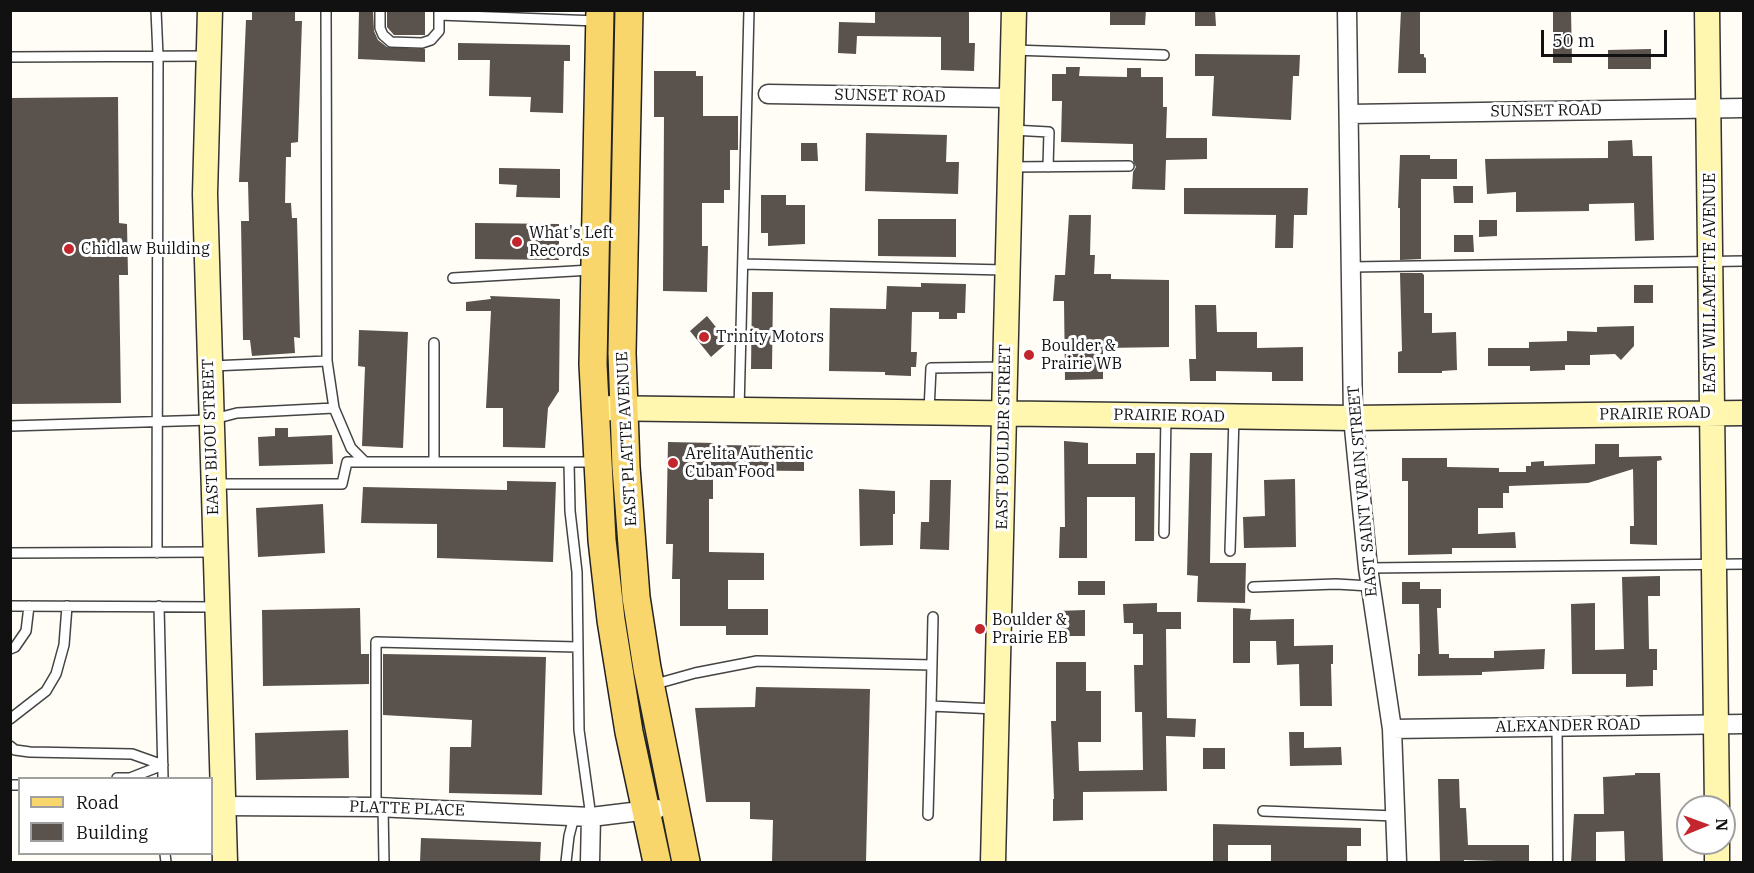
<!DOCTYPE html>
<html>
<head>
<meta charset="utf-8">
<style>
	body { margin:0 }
	#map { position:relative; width:1754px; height:873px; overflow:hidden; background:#fffdf5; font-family:"IBM Plex Serif",serif }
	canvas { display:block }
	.frame { position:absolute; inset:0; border:12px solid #111; pointer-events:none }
	.legend { position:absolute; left:18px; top:777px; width:195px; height:78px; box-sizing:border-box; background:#fff; border:2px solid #a0a0a0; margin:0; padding:8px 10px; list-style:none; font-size:18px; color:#111 }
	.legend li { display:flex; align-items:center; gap:12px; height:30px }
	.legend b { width:30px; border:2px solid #a0a0a0 }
	.north { position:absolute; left:1676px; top:795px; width:60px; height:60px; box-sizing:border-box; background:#fff; border:2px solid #a0a0a0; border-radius:50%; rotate:89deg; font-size:16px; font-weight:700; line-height:24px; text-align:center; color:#111 }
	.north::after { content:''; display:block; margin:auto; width:21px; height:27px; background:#c4262e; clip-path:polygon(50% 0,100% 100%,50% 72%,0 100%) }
	.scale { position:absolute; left:1541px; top:30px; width:126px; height:27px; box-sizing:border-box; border:3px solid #111; border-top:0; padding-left:8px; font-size:18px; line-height:21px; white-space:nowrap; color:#111; -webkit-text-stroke:4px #fff; paint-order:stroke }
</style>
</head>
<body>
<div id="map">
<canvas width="1754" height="873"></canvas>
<div class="frame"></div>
<ul class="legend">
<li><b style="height:8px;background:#f9d66b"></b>Road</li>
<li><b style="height:16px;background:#5a524d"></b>Building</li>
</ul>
<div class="north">N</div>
<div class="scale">50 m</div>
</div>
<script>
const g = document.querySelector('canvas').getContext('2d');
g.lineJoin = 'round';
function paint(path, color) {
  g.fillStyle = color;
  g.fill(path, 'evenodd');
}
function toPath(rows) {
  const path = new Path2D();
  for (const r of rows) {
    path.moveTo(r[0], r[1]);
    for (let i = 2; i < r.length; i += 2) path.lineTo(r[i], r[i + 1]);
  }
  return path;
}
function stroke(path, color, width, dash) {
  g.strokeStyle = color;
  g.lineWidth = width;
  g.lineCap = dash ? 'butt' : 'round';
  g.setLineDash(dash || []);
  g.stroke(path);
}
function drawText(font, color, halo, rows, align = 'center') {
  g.font = font + ' "IBM Plex Serif",serif';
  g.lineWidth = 6;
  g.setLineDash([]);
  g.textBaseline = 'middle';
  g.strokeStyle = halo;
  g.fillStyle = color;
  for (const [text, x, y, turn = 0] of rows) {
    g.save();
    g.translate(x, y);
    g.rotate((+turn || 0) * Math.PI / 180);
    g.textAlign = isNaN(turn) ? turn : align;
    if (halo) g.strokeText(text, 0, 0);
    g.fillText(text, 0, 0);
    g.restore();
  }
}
paint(toPath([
	[252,10,295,10,295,21,302,21,298,142,291,143,291,157,286,157,285,203,291,203,292,218,297,218,300,338,294,337,295,353,252,356,250,340,243,340,241,221,249,221,248,182,239,182,240,159,246,20,252,20],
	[359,10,373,10,374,31,378,40,387,47,425,49,425,62,358,59],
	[387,10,425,10,425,35,394,35,387,27],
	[875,10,969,10,969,43,975,43,974,71,941,70,941,37,857,36,856,54,838,53,839,22,875,23],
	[1110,10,1146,10,1145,25,1110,25],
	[1195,10,1215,10,1216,26,1195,26],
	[1401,10,1420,10,1420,54,1424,54,1424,57,1426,58,1426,73,1398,73],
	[1553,10,1571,10,1572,63,1553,63],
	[458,43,570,45,570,61,564,61,563,113,530,112,531,97,489,96,490,60,458,60],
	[1651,49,1651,69,1608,69,1608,50],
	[1195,54,1300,55,1299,76,1293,76,1291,120,1212,116,1214,76,1195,76],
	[1066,67,1080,67,1079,76,1127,77,1127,68,1141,68,1141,77,1163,77,1163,107,1167,107,1166,138,1207,138,1207,159,1166,160,1165,190,1132,189,1133,172,1136,167,1133,161,1133,144,1061,142,1062,101,1052,101,1052,74,1066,74],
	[654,71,696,71,696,76,703,76,703,116,738,116,738,150,730,150,730,190,724,190,724,203,702,203,702,246,708,246,707,292,663,291,664,117,654,117],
	[118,97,119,223,127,224,128,275,119,275,121,403,10,404,10,98],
	[866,133,947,135,946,162,959,162,958,194,865,191],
	[1632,140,1633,156,1652,156,1654,240,1635,241,1634,203,1589,204,1589,211,1516,212,1516,192,1487,194,1485,159,1608,158,1608,141],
	[801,143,817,143,818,161,801,161],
	[1400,155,1430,155,1430,159,1457,159,1457,179,1421,179,1421,259,1400,260,1400,208,1398,208],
	[499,168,560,169,560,198,516,197,517,185,499,184],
	[1453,186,1473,186,1473,203,1454,203],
	[1184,188,1308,188,1307,215,1294,215,1293,248,1275,248,1276,215,1184,214],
	[761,195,786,195,786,205,805,205,805,244,768,246,768,233,761,233],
	[1069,215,1091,215,1090,255,1095,255,1094,274,1111,274,1111,279,1169,280,1169,347,1103,348,1103,379,1065,380,1064,301,1053,301,1055,275,1065,275],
	[878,219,956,219,956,257,878,256],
	[1479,220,1497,220,1497,236,1479,237],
	[475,223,559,224,559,260,475,259],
	[1454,235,1473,235,1474,252,1454,252],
	[1400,273,1422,273,1424,275,1424,313,1432,313,1432,333,1456,332,1457,370,1442,371,1442,373,1398,373,1398,352,1402,351],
	[921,283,966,284,965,313,957,313,957,319,939,319,939,312,912,312,911,352,917,352,916,367,911,367,911,376,885,375,885,372,829,371,830,308,886,309,887,286,921,287],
	[1634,285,1653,285,1653,303,1634,303],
	[752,292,773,292,772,369,751,369],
	[490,296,560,299,559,391,548,408,545,448,503,447,503,408,486,408,491,311,466,311,466,302,491,299],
	[1195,305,1216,305,1217,332,1257,332,1257,348,1303,347,1303,381,1272,381,1272,372,1216,371,1216,381,1190,381,1189,359,1196,359],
	[707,316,728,342,711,357,690,331],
	[1634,326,1634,346,1621,360,1615,354,1590,355,1590,365,1565,365,1565,370,1530,371,1530,366,1488,366,1488,348,1529,348,1529,342,1567,341,1567,331,1597,332,1597,327],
	[359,330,408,332,403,448,362,446,365,367,358,366],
	[275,428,288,428,288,437,332,435,333,464,259,466,258,437,275,436],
	[1064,441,1088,443,1088,464,1136,464,1136,453,1155,453,1154,541,1135,541,1135,497,1087,497,1087,558,1059,558,1060,527,1065,527],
	[668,442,714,443,714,445,804,446,804,471,713,470,713,499,709,499,709,552,764,553,764,580,728,580,728,609,768,609,768,635,726,635,726,626,680,626,680,579,672,579,673,544,666,544],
	[1595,444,1619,444,1619,457,1661,456,1662,460,1657,461,1657,545,1630,544,1630,526,1634,526,1633,469,1588,483,1509,486,1509,493,1503,493,1503,508,1478,508,1478,534,1515,532,1516,548,1452,548,1452,554,1408,555,1408,481,1402,481,1402,458,1447,458,1447,467,1499,468,1499,472,1526,472,1526,466,1531,466,1531,462,1544,461,1544,466,1595,464],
	[1190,453,1212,453,1210,563,1246,563,1245,603,1197,602,1198,576,1187,575],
	[1295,479,1296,547,1244,548,1243,517,1265,516,1264,480],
	[930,480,951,480,949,550,920,549,921,522,929,522],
	[507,481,556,482,553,562,437,558,437,524,361,523,363,487,507,490],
	[859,489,895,491,895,514,893,514,893,545,860,546],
	[323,504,325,553,258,557,256,508],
	[1660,576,1660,596,1648,596,1649,649,1657,649,1657,670,1653,670,1653,686,1626,687,1626,674,1572,674,1571,604,1595,603,1595,650,1624,649,1622,577],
	[1078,581,1105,581,1105,595,1078,595],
	[1402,582,1420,582,1420,589,1441,589,1441,608,1437,608,1439,654,1449,654,1449,658,1494,658,1494,651,1545,649,1544,669,1482,672,1482,675,1418,676,1418,654,1420,654,1419,604,1402,604],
	[1157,603,1157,612,1181,612,1181,629,1166,629,1167,718,1196,719,1195,737,1166,736,1167,791,1083,792,1083,820,1053,821,1053,799,1054,799,1051,721,1056,721,1056,662,1086,662,1086,691,1101,691,1101,742,1078,742,1079,771,1143,770,1142,712,1135,712,1134,665,1143,665,1143,634,1133,634,1133,623,1124,623,1123,604],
	[360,608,361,654,369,654,369,684,263,686,262,610],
	[1233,608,1251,609,1250,620,1294,619,1294,646,1333,645,1333,664,1331,664,1332,706,1300,706,1299,664,1277,665,1276,641,1250,641,1250,663,1233,663],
	[1085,610,1085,636,1058,636,1057,611],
	[383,654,546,657,542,795,449,793,450,747,471,747,472,720,383,715],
	[756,687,870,689,866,862,772,861,773,820,750,819,750,802,706,802,695,708,755,707],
	[348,730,349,778,256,780,255,733],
	[1289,732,1304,732,1304,748,1341,747,1342,765,1290,766],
	[1203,748,1225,748,1225,769,1203,769],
	[1635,773,1660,773,1663,862,1625,862,1624,831,1596,832,1596,862,1571,862,1574,814,1604,814,1603,777,1635,775],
	[1438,779,1459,779,1460,808,1466,808,1468,845,1529,845,1529,862,1464,860,1464,862,1440,862],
	[1213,824,1361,828,1361,846,1347,846,1347,862,1271,862,1271,845,1228,845,1228,862,1213,862],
	[421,838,541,842,540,862,420,862]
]), '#5a524d');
const lane = toPath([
	[156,10,158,56,157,553],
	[326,10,327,361,334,408],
	[380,10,380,28,383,35,391,42,422,43,431,40,439,31,439,11],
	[439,15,597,21],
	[1013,50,1164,55],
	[10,57,206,56],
	[1012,130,1049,132,1048,167],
	[1010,167,1129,166],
	[743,264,1005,270],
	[1351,267,1744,261],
	[453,278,591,270],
	[212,366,327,361],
	[739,410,749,10],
	[929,411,931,368,1003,367],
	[10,426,210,420,237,413,334,408,351,448,365,462,596,462],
	[434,462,434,343],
	[569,462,570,511,577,572,579,730,591,817],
	[215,484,342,484,347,462,365,462],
	[1164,533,1166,416],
	[1230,551,1234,417],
	[10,553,214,552],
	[1368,568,1744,564],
	[1253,587,1336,584,1370,586],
	[10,606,216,607],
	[159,606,163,778],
	[933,617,931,706,996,709],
	[10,649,15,647,26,631,29,606],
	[652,685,695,673,757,661,932,665],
	[10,719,46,691,56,674,64,645,67,606],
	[1557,726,1558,862],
	[10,746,15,750,30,752,132,754,163,765],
	[117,778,130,778,163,765],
	[10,785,20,785],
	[376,807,376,642,577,647],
	[383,807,384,862],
	[1263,811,1395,816],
	[928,815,931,706],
	[165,854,166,862],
	[566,862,569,836,574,817]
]);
const street = toPath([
	[1347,10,1353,418,1368,568,1392,729,1397,862],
	[768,94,1012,98],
	[1349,114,1744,108],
	[1392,729,1744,724],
	[223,806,376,807,591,817,657,809],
	[590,862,591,817]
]);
const secondary = toPath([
	[210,10,205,194,225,862],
	[1707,10,1717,807],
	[594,408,1353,418,1744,413],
	[1717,843,1717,862],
	[993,862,1014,10]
]);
const primary = toPath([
	[600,10,593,364,602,540,611,620,629,732,657,862],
	[629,10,622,353,626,467,636,597,647,668,686,862]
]);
stroke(lane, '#444', 12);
stroke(street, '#444', 21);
stroke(secondary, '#333', 27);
stroke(primary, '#222', 30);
stroke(lane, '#fff', 9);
stroke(street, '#fff', 18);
stroke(secondary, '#fff6b0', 24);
stroke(primary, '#f9d66b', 27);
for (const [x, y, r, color] of [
	[517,242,6,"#c4262e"],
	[69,249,6,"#c4262e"],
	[704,337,6,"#c4262e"],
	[1029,355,6,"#c4262e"],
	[673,463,6,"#c4262e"],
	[980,629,6,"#c4262e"]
]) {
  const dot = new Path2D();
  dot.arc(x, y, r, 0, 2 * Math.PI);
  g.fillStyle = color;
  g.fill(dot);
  stroke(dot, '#fff', 2);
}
drawText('16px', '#111', '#fff', [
	["SUNSET ROAD",890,96,1],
	["SUNSET ROAD",1546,111,-1],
	["EAST WILLAMETTE AVENUE",1710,283,-90],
	["PRAIRIE ROAD",1655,414,-1],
	["PRAIRIE ROAD",1169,416,1],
	["EAST BIJOU STREET",211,437,-92],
	["EAST BOULDER STREET",1004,437,-89],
	["EAST PLATTE AVENUE",627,439,-93],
	["EAST SAINT VRAIN STREET",1363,491,-95],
	["ALEXANDER ROAD",1568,726,-1],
	["PLATTE PLACE",407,809,2]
]);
drawText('16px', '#111', '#fff', [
	["What's Left",529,233],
	["Records",529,251],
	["Chidlaw Building",81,249],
	["Trinity Motors",716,337],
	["Boulder &",1041,346],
	["Prairie WB",1041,364],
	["Arelita Authentic",685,454],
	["Cuban Food",685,472],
	["Boulder &",992,620],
	["Prairie EB",992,638]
], 'left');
</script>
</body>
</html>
